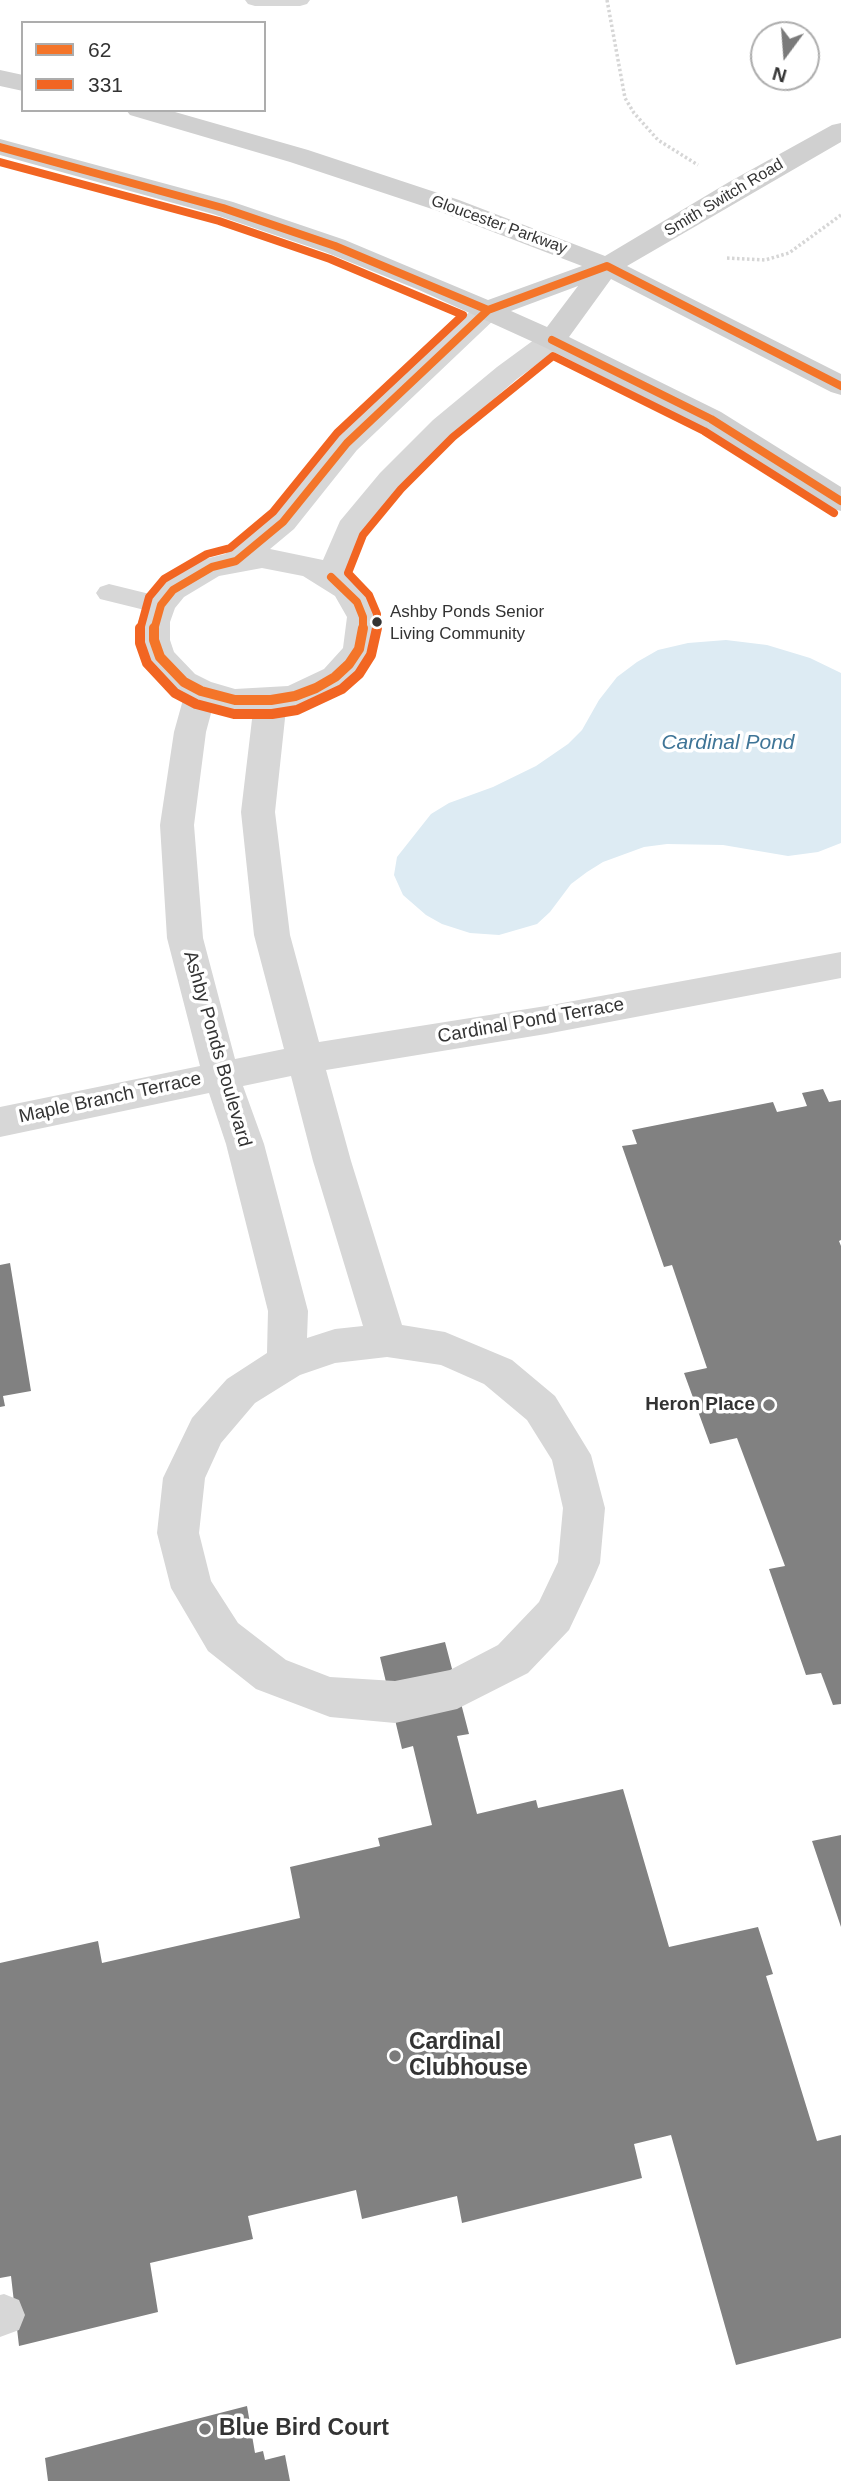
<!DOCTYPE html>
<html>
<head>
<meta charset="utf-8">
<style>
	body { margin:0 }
	#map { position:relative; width:841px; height:2481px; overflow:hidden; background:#fff; font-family:Helvetica,sans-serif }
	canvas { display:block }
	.legend { position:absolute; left:21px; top:21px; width:245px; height:91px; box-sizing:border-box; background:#fff; border:2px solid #adadad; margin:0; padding:9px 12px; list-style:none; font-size:21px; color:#333 }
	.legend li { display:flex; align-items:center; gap:14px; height:35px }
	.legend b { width:35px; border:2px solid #adadad }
	.north { position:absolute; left:750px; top:21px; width:70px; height:70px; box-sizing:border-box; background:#fff; border:2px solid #adadad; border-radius:50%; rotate:196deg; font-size:19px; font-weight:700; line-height:28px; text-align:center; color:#333 }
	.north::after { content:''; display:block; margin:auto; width:24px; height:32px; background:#7a7a7a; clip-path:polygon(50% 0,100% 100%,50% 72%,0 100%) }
</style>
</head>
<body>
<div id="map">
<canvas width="841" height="2481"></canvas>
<ul class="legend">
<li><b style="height:9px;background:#f47529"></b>62</li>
<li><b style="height:9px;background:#f26522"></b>331</li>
</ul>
<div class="north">N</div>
</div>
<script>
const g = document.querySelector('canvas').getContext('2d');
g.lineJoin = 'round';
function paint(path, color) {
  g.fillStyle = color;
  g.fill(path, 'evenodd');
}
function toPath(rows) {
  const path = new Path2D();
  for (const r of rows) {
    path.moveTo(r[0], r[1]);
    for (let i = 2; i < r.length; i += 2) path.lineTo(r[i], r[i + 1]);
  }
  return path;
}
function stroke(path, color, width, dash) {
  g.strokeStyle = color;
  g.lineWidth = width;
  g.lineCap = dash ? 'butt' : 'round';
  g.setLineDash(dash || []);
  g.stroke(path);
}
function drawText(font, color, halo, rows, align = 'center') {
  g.font = font + ' Helvetica,sans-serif';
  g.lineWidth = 7;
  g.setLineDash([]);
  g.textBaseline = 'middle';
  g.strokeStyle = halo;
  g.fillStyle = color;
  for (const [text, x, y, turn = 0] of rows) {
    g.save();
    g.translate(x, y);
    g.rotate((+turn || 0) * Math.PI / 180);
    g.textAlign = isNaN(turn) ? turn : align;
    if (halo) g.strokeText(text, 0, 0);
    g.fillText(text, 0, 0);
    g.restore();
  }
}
paint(toPath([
	[726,640,767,645,810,658,841,673,841,843,818,852,788,856,723,845,667,844,644,847,603,862,587,872,571,884,550,912,537,924,499,935,470,933,442,924,426,915,403,895,394,875,397,857,431,814,449,803,493,787,536,766,568,744,582,730,599,700,617,677,637,662,658,650,688,643]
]), '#ddebf3');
paint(toPath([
	[823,1089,829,1102,841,1100,841,1240,839,1241,841,1246,841,1704,833,1705,821,1673,806,1675,769,1569,785,1566,737,1438,710,1444,684,1373,707,1368,672,1265,664,1267,622,1146,637,1144,632,1130,773,1102,777,1112,807,1106,802,1093],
	[10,1263,31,1391,3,1396,5,1406,0,1407,0,1265],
	[445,1642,469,1734,457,1736,477,1814,536,1800,538,1808,623,1789,669,1947,758,1927,773,1974,766,1976,817,2141,841,2135,841,2338,736,2365,671,2135,634,2144,642,2178,462,2223,457,2196,362,2219,356,2190,248,2216,253,2239,150,2263,158,2312,19,2346,11,2276,0,2278,0,1963,98,1941,102,1963,300,1918,290,1867,380,1846,378,1838,432,1825,413,1746,402,1749,380,1657],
	[841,1835,841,1927,812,1841],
	[247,2406,255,2453,263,2451,265,2460,285,2455,290,2481,48,2481,45,2458]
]), '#818181');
stroke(toPath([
	[607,0,625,98,634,113,658,140,698,165],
	[727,258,765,260,789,253,841,215]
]), '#d6d6d6', 3.5, [2.5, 2.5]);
paint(toPath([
	[245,0,310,0,307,4,300,6,255,6,248,4,245,0],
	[109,584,170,599,174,605,170,611,161,614,100,599,96,593,100,587,109,584],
	[4,2294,19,2300,25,2315,19,2330,0,2337,0,2295,4,2294]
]), '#d7d7d7');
paint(toPath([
	[488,302,498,304,502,310,498,316,357,450,294,529,270,549,323,560,340,521,380,473,433,420,497,367,542,334,552,331,562,334,566,340,562,346,517,379,453,434,402,487,365,531,348,574,368,595,379,617,375,649,360,672,346,685,306,704,286,709,275,812,290,935,319,1042,546,1006,841,952,841,978,546,1034,326,1070,351,1161,402,1325,445,1332,512,1360,555,1396,591,1455,605,1508,600,1563,594,1577,569,1630,528,1673,457,1709,395,1723,330,1717,256,1689,208,1651,171,1588,157,1533,163,1478,192,1418,227,1379,267,1353,268,1311,226,1144,209,1093,0,1137,0,1107,200,1066,167,938,160,825,174,732,184,696,173,690,149,665,138,640,138,622,145,605,162,583,201,560,225,554,272,515,337,436,478,304,488,302],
	[262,568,303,576,335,596,347,617,343,648,324,669,288,686,235,689,211,682,195,674,174,652,170,640,170,622,175,608,184,597,219,576,262,568],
	[213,706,235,711,253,711,241,812,254,935,284,1049,235,1059,203,938,194,825,206,732,213,706],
	[291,1076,313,1161,363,1326,335,1329,307,1338,308,1311,264,1144,243,1086,291,1076],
	[387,1357,441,1365,484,1384,527,1420,552,1460,563,1508,558,1562,539,1602,498,1645,450,1670,395,1681,330,1677,286,1660,238,1623,211,1581,199,1533,205,1478,221,1443,255,1403,300,1375,335,1363,387,1357]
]), '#d7d7d7');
paint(toPath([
	[0,70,23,75,23,91,0,86,0,70],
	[126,110,168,110,308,150,459,200,605,256,729,182,832,125,841,123,841,142,627,266,841,374,841,395,831,392,611,279,569,337,721,412,841,487,841,511,830,508,701,426,542,346,419,290,325,252,213,214,0,155,0,139,233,202,345,240,488,300,582,266,441,212,290,162,130,115,126,110],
	[578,286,547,327,511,311,578,286]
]), '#d0d0d0');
stroke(toPath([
	[0,147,223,208,335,246,488,310],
	[552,340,711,419,841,501],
	[331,577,357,602,363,617,363,630],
	[154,630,161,605,173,590,212,567,236,561,283,522,347,443,488,310,607,266,841,386]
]), '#f47529', 8);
stroke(toPath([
	[154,628,154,640,160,657,184,682,201,691,235,700,271,700,295,696,316,688,335,677,349,664,359,649,363,628]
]), '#f47529', 10);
stroke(toPath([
	[0,162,219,221,330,259,463,315,337,433,273,512,230,548,207,554,164,579,149,597,140,630],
	[377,630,377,614,369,595,348,573,363,535,401,489,453,437,553,356,704,431,834,513]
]), '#f26522', 8);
stroke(toPath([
	[140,628,140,643,147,663,175,693,196,704,234,714,272,714,297,710,342,689,359,674,371,655,377,628]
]), '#f26522', 10);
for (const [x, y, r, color] of [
	[377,622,6,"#333"],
	[769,1405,7,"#7a7a7a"],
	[395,2056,7,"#7a7a7a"],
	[205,2429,7,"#7a7a7a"]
]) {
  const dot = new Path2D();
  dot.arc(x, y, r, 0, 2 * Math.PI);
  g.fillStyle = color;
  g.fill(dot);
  stroke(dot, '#fff', 2.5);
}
drawText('16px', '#333', '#fff', [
	["Smith Switch Road",724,198,-31],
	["Gloucester Parkway",499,225,20]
]);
drawText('17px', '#333', '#fff', [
	["Ashby Ponds Senior",390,612],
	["Living Community",390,634]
], 'left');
drawText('19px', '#333', '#fff', [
	["Cardinal Pond Terrace",531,1021,-10],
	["Ashby Ponds Boulevard",217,1049,74],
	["Maple Branch Terrace",110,1098,-12]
]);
drawText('bold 19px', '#333', '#fff', [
	["Heron Place",755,1405]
], 'right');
drawText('italic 21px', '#3f7597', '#fff', [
	["Cardinal Pond",728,743]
]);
drawText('bold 23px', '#333', '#fff', [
	["Cardinal",409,2043],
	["Clubhouse",409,2069],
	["Blue Bird Court",219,2429]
], 'left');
</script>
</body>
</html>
